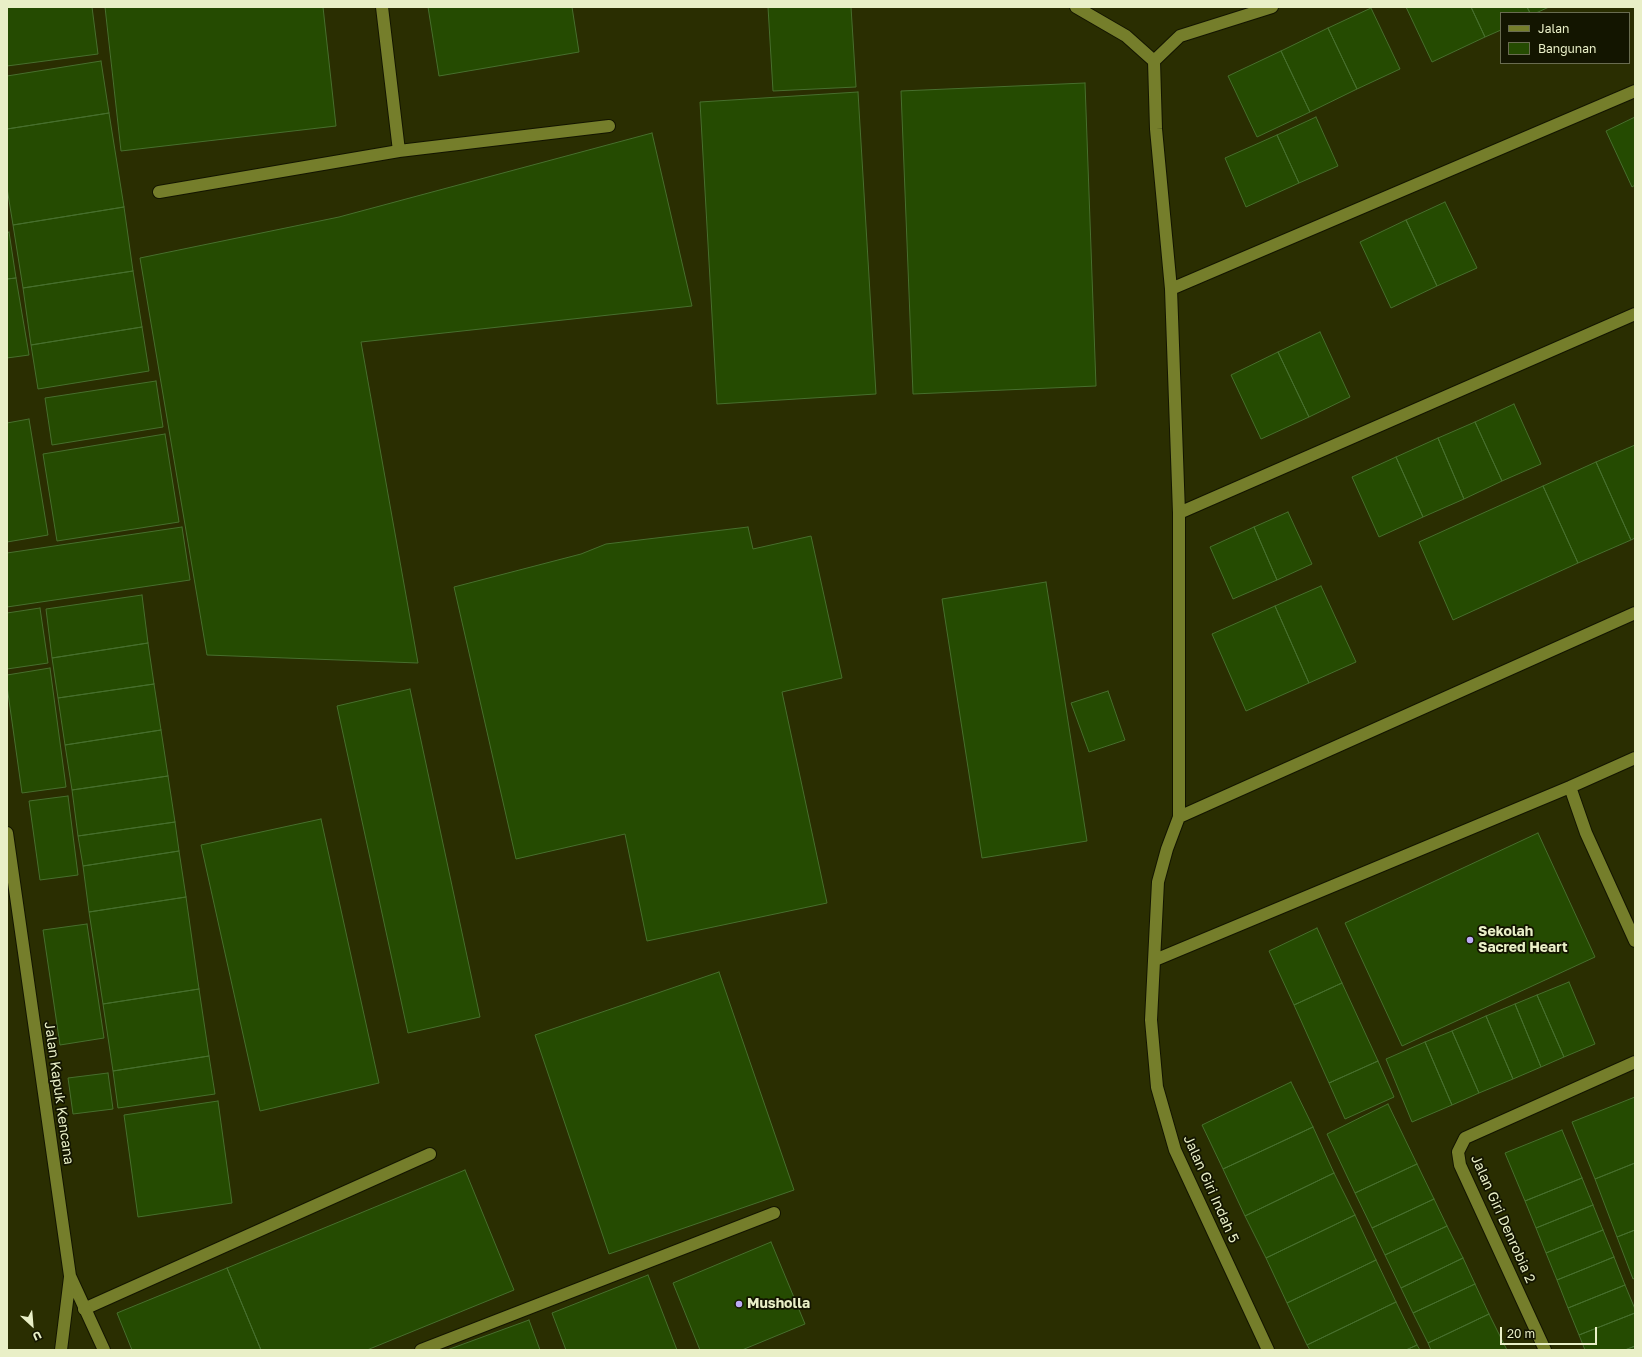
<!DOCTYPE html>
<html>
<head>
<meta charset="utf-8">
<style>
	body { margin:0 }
	#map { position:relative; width:1642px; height:1357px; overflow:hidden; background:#2a2e01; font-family:"Golos Text",sans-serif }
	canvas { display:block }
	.frame { position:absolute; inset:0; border:8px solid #e9efc7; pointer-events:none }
	.legend { position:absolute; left:1500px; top:12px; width:130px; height:52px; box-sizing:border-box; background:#131500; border:1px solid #696c50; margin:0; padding:5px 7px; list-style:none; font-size:12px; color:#e9efc7 }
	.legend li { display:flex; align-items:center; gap:8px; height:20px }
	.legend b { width:20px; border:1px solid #696c50 }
	.north { position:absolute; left:12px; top:1305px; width:40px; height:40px; -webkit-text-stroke:3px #131500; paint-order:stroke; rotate:154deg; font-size:11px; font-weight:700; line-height:16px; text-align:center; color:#e9efc7 }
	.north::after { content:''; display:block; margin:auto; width:14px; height:18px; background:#e9efc7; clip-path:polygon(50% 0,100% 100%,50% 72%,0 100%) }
	.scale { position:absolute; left:1500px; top:1327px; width:97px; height:18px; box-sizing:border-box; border:2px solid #e9efc7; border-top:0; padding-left:5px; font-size:12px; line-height:14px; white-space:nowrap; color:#e9efc7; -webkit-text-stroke:3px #131500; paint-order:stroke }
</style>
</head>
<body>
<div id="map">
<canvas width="1642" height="1357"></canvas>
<div class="frame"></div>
<ul class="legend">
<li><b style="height:5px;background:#757e2b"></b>Jalan</li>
<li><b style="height:11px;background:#254b01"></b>Bangunan</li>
</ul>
<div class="north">U</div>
<div class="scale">20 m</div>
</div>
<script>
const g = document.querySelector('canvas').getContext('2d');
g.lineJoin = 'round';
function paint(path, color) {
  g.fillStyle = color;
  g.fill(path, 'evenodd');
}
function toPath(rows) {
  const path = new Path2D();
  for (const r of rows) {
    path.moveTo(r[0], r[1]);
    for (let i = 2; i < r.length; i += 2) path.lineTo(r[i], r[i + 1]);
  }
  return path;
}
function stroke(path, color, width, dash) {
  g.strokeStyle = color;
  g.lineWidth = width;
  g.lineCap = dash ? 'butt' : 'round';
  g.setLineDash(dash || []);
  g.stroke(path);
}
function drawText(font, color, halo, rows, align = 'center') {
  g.font = font + ' "Golos Text",sans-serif';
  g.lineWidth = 3.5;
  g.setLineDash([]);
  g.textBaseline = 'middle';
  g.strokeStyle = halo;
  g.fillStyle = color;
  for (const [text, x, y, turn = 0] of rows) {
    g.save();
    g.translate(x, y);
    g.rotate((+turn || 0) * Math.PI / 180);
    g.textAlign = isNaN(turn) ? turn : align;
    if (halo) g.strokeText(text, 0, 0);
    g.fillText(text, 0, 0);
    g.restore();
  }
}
const building = toPath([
	[7,7,92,7,98,54,7,66,7,7],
	[105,7,323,7,336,126,121,151,105,7],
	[428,7,572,7,579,52,439,76,428,7],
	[768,7,851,7,856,87,773,91,768,7],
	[1406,7,1471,7,1485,37,1432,62,1406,7],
	[1471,7,1527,7,1530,13,1501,13,1501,30,1485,37,1471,7],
	[1527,7,1549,7,1536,13,1530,13,1527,7],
	[1371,8,1400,69,1357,89,1328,28,1371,8],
	[1328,28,1357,89,1310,112,1281,51,1328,28],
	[1281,51,1310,112,1257,137,1228,76,1281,51],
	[101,61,109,113,7,129,7,76,101,61],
	[1085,83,1096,386,913,394,901,91,1085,83],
	[858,92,876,394,717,404,700,102,858,92],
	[109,113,124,207,13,225,7,188,7,129,109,113],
	[1316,117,1338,166,1299,183,1277,135,1316,117],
	[1635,117,1635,185,1632,187,1606,131,1635,117],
	[652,133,692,306,361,342,418,663,207,655,140,258,339,217,652,133],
	[1277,135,1299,183,1246,207,1225,158,1277,135],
	[1445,202,1477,268,1437,286,1406,220,1445,202],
	[124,207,133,271,23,288,13,225,124,207],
	[1406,220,1437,286,1391,308,1360,242,1406,220],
	[9,232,16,278,7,279,7,233,9,232],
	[133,271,142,327,31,345,23,288,133,271],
	[16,278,29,355,7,358,7,279,16,278],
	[142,327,149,371,38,389,31,345,142,327],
	[1320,332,1350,397,1309,417,1278,352,1320,332],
	[1278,352,1309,417,1261,439,1231,375,1278,352],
	[156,381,163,427,52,445,45,398,156,381],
	[1514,404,1541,464,1502,481,1475,422,1514,404],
	[29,419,48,535,7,542,7,423,29,419],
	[1475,422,1502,481,1464,499,1438,438,1475,422],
	[165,434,179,522,57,541,43,454,165,434],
	[1438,438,1464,499,1423,517,1396,457,1438,438],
	[1635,445,1635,538,1631,540,1596,462,1635,445],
	[1396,457,1423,517,1379,537,1352,477,1396,457],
	[1596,462,1631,540,1578,563,1543,486,1596,462],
	[1543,486,1578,563,1453,620,1419,542,1543,486],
	[1288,512,1312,564,1277,580,1254,527,1288,512],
	[182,527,190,580,7,607,7,553,182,527],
	[748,527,753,549,811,536,842,678,782,692,827,903,647,941,625,834,516,859,454,587,581,554,606,544,748,527],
	[1254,527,1277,580,1233,599,1210,547,1254,527],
	[1046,582,1087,841,982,858,942,599,1046,582],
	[1321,586,1356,662,1309,683,1275,606,1321,586],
	[142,595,148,643,52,658,46,609,142,595],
	[1275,606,1309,683,1246,711,1212,634,1275,606],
	[40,608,48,663,7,669,7,613,40,608],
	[148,643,154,684,58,698,52,658,148,643],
	[50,668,66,787,22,793,7,686,7,675,50,668],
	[154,684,161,730,65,745,58,698,154,684],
	[410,689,480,1017,408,1033,337,706,410,689],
	[1108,691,1125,740,1089,752,1071,703,1108,691],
	[161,730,168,776,72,790,65,745,161,730],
	[168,776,175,822,78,836,72,790,168,776],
	[68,796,78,875,40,880,29,801,68,796],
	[321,819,379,1083,260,1111,201,845,321,819],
	[175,822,179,851,83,866,78,836,175,822],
	[1538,833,1595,957,1402,1046,1345,923,1538,833],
	[179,851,186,897,89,912,83,866,179,851],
	[186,897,199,989,103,1004,89,912,186,897],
	[87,924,104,1038,60,1045,43,930,87,924],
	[1317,928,1342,983,1294,1005,1269,951,1317,928],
	[719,972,794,1190,609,1254,535,1035,719,972],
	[1569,982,1595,1044,1564,1057,1537,995,1569,982],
	[1342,983,1378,1061,1329,1083,1294,1005,1342,983],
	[199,989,209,1056,113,1071,103,1004,199,989],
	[1537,995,1564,1057,1541,1067,1515,1004,1537,995],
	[1515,1004,1541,1067,1513,1079,1486,1016,1515,1004],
	[1486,1016,1513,1079,1479,1093,1452,1031,1486,1016],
	[1452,1031,1479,1093,1452,1105,1425,1042,1452,1031],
	[1425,1042,1452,1105,1412,1122,1386,1059,1425,1042],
	[209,1056,215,1094,118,1108,113,1071,209,1056],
	[1378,1061,1394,1097,1345,1119,1329,1083,1378,1061],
	[108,1073,113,1109,73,1114,68,1078,108,1073],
	[1291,1082,1313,1127,1223,1169,1202,1125,1291,1082],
	[1635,1097,1635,1163,1595,1179,1572,1122,1635,1097],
	[218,1101,232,1203,138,1217,124,1115,218,1101],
	[1388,1104,1417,1164,1355,1193,1327,1134,1388,1104],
	[1313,1127,1334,1173,1245,1216,1223,1169,1313,1127],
	[1562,1130,1582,1178,1525,1201,1505,1153,1562,1130],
	[1635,1163,1635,1230,1617,1237,1595,1179,1635,1163],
	[1417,1164,1434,1199,1372,1228,1355,1193,1417,1164],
	[465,1170,514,1290,367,1350,261,1350,227,1268,465,1170],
	[1334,1173,1355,1215,1266,1258,1245,1216,1334,1173],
	[1582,1178,1593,1205,1536,1228,1525,1201,1582,1178],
	[1434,1199,1447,1226,1385,1255,1372,1228,1434,1199],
	[1593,1205,1603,1230,1546,1253,1536,1228,1593,1205],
	[1355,1215,1376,1260,1287,1303,1266,1258,1355,1215],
	[1447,1226,1463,1258,1401,1288,1385,1255,1447,1226],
	[1603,1230,1614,1257,1557,1280,1546,1253,1603,1230],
	[1635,1230,1635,1278,1633,1279,1617,1237,1635,1230],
	[771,1242,805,1324,742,1350,700,1350,673,1283,771,1242],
	[1614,1257,1625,1285,1568,1308,1557,1280,1614,1257],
	[1463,1258,1475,1284,1413,1313,1401,1288,1463,1258],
	[1376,1260,1396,1302,1307,1345,1287,1303,1376,1260],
	[227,1268,261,1350,132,1350,117,1313,227,1268],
	[648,1275,677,1350,566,1350,552,1313,648,1275],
	[1475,1284,1489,1314,1428,1343,1413,1313,1475,1284],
	[1625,1285,1635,1309,1635,1313,1579,1335,1568,1308,1625,1285],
	[1396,1302,1417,1345,1406,1350,1310,1350,1307,1345,1396,1302],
	[1635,1313,1635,1346,1625,1350,1585,1350,1579,1335,1635,1313],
	[1489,1314,1507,1350,1431,1350,1428,1343,1489,1314],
	[529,1320,540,1350,447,1350,529,1320],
	[1417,1345,1420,1350,1406,1350,1417,1345],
	[1635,1346,1635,1350,1625,1350,1635,1346]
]);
paint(building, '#254b01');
stroke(building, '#476f2d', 1);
const service = toPath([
	[382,7,399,151],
	[1076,7,1126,36,1154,61],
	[159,192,399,151,609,126],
	[84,1309,430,1154]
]);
const minor = toPath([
	[1171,289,1635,91],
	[1179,513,1635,314],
	[1570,787,1586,833,1635,941],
	[1179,817,1635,613],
	[7,833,70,1276,104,1350],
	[1155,960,1570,787,1635,758],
	[61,1350,70,1277],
	[421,1350,774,1213],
	[1268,1350,1175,1150,1157,1087,1151,1020,1158,882,1167,849,1179,817,1179,513,1171,289,1156,129,1154,61,1180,36,1272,7],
	[1545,1350,1460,1165,1458,1152,1465,1138,1635,1062]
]);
stroke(service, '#131500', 14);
stroke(minor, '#131500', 14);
stroke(service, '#757e2b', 12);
stroke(minor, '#757e2b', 12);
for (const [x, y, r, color] of [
	[1470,940,4,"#bcaaf6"],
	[739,1304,4,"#bcaaf6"]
]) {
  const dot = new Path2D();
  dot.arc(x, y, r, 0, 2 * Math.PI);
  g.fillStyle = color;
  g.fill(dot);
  stroke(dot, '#131500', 1.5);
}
drawText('bold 14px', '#e9efc7', '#131500', [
	["Sekolah",1478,932],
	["Sacred Heart",1478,948],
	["Musholla",747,1304]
], 'left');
drawText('14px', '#e9efc7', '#131500', [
	["Jalan Kapuk Kencana",59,1093,82],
	["Jalan Giri Indah 5",1211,1189,66],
	["Jalan Giri Denrobia 2",1503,1219,66]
]);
</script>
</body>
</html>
